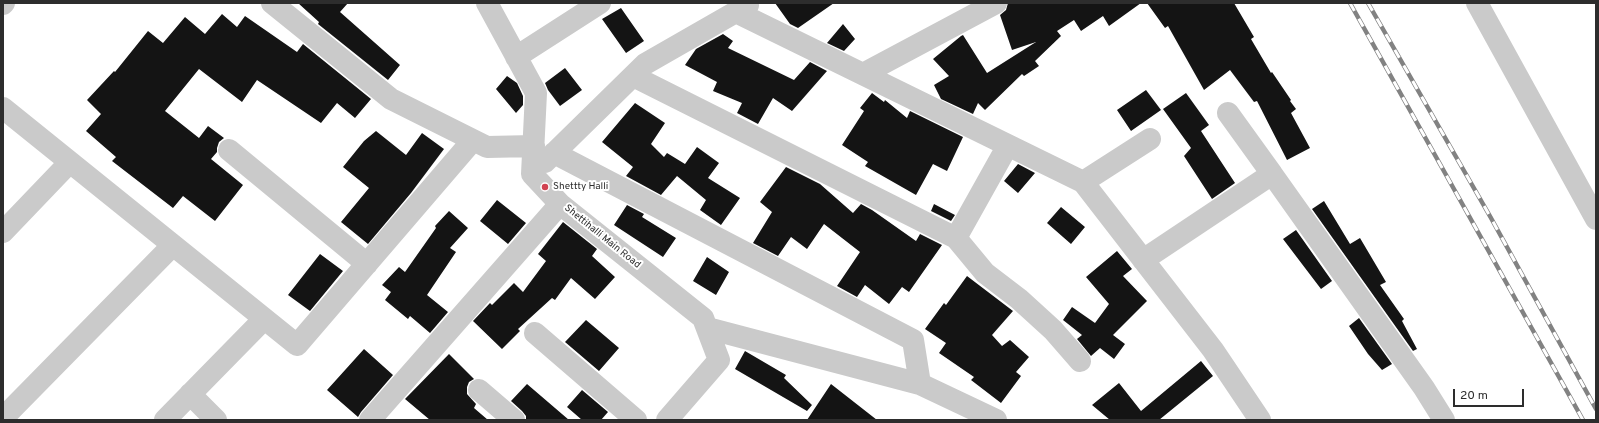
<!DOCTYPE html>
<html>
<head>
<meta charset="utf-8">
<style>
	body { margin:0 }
	#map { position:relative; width:1599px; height:423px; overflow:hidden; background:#fff; font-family:Overpass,sans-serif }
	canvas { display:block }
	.frame { position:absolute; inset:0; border:4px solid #2d2d2d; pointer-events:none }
	.scale { position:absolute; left:1453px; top:389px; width:71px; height:18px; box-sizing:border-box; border:2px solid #2d2d2d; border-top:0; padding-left:5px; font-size:12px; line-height:14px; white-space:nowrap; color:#2d2d2d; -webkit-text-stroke:3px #fff; paint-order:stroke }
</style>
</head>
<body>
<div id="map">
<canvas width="1599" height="423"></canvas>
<div class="frame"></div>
<div class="scale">20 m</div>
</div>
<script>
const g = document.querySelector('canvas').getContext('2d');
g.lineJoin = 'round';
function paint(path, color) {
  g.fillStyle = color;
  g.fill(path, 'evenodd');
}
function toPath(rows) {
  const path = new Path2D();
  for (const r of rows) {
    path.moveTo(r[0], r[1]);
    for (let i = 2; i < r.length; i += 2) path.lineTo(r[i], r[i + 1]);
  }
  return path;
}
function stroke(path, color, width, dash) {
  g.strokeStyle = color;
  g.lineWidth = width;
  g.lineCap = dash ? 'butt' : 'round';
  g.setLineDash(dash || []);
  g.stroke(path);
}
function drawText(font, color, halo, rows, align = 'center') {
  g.font = font + ' Overpass,sans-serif';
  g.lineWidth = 4;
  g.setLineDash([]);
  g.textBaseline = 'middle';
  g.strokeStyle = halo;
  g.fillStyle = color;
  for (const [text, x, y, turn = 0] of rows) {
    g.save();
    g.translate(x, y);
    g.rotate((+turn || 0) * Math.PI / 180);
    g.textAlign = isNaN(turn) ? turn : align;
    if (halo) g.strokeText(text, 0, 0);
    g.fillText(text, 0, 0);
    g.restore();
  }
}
paint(toPath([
	[298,3,348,3,340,12,400,65,388,80,318,24,319,22],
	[775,3,834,3,798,28,790,24],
	[1008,3,1141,3,1109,26,1103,16,1081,31,1074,20,1057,31,1061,36,1035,61,1039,66,1024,76,1022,74,985,110,978,103,973,114,941,99,934,85,949,76,933,59,961,36,963,35,987,73,1036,42,1012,50,1000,15,1006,10],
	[1147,3,1234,3,1254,37,1251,39,1271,73,1272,72,1291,100,1290,101,1296,109,1291,113,1310,148,1287,160,1257,101,1254,102,1230,70,1204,90,1168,26,1165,28],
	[621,8,644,41,626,53,602,19],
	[222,14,237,27,245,16,297,52,303,44,371,99,355,118,337,103,321,123,257,80,242,102,199,69,165,111,199,138,208,126,224,138,219,142,217,148,217,152,211,159,243,185,215,221,183,196,173,208,112,161,116,157,86,131,101,114,87,100,114,71,115,72,148,31,163,43,185,17,205,34],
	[843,24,855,39,844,51,827,43],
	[723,34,733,41,728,48,794,80,810,62,827,71,792,111,773,98,758,124,737,113,742,103,713,91,717,82,685,65,696,49],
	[565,68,582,90,560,106,548,90,545,83],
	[507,76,517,83,523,96,523,105,516,113,496,89],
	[1146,90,1161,110,1131,131,1117,110],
	[872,93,884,102,885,100,907,118,910,111,963,137,947,171,933,164,916,195,865,166,868,162,842,145,864,111,860,108],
	[1186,93,1209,125,1201,131,1235,183,1212,199,1184,156,1191,148,1163,109],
	[635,103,665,123,651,144,664,157,667,153,685,164,697,147,719,163,708,178,740,198,721,225,700,210,706,200,677,176,661,195,626,176,633,167,602,142],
	[376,131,406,155,422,133,444,149,411,193,368,244,341,222,369,188,343,167,364,141],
	[1018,164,1035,173,1018,193,1004,181],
	[786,167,820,184,853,213,861,204,872,210,916,241,920,234,942,245,909,292,902,287,889,304,865,285,857,297,837,286,860,252,824,224,807,249,791,237,778,256,753,243,772,212,760,202],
	[497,200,526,223,508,244,480,221],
	[1324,201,1350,244,1360,238,1386,282,1380,285,1404,319,1402,321,1417,349,1413,351,1312,209],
	[934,204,955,215,951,221,931,211],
	[627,205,644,214,642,217,676,238,663,257,614,225],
	[1061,207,1085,227,1071,244,1047,223],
	[449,211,468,228,450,248,456,252,427,295,448,312,430,333,410,316,408,319,385,300,391,292,382,285,399,267,405,272,436,228,435,226],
	[563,222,597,249,592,256,615,277,595,299,571,278,555,300,552,298,518,329,520,331,502,349,473,321,490,303,492,305,514,283,523,292,546,261,538,254],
	[1296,230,1332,281,1321,289,1283,239],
	[1117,251,1132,269,1123,276,1147,301,1113,335,1125,344,1114,359,1100,348,1091,356,1077,339,1082,335,1063,320,1072,307,1095,323,1109,304,1086,277],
	[320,254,343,271,310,311,288,295],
	[707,257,729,272,716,295,693,281],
	[967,276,1013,311,992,335,1002,346,1010,340,1029,357,1016,372,1021,376,1001,403,971,380,974,377,939,353,946,343,925,329,944,303,946,305],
	[1359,318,1392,364,1382,370,1368,354,1349,326],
	[586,320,619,348,599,371,565,342],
	[364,349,393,375,361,412,358,417,327,390],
	[745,351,786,375,784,378,812,405,807,411,735,369],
	[449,354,474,379,469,382,467,387,467,394,476,404,474,408,488,420,430,420,405,399],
	[1201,361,1213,376,1159,420,1110,420,1092,405,1119,383,1141,411],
	[527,384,569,420,526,420,526,416,522,411,511,401],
	[831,384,877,420,807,420],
	[582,390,608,412,601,420,582,420,567,407]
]), '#141414');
stroke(toPath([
	[272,3,391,99,487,147,534,146],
	[487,3,536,93,532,174,560,204,703,318,719,360,667,420],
	[1477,3,1596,219],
	[3,4,4,3],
	[736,12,1083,182,1213,350,1260,420],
	[516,57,600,3],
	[863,74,996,3],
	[633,76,956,238],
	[3,108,297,345,473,140],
	[1228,113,1272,174],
	[1008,145,956,238,985,273,1019,299,1053,330,1080,361],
	[229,150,367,264],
	[554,153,913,340,920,384],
	[545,162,645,64,748,5],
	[1083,182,1150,139],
	[3,232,70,162],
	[1143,260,1272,174,1424,388,1444,420],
	[707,328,920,384,996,420],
	[535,333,636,420],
	[479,390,514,420],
	[190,394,216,420],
	[3,418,173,245],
	[165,420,264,319],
	[370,420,560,204]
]), '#cacaca', 22);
const rail = toPath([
	[1350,3,1583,420],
	[1368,3,1491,218,1596,409]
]);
stroke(rail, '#828282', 4.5);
stroke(rail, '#fff', 3, [9]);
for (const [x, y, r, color] of [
	[545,187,4,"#d14251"]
]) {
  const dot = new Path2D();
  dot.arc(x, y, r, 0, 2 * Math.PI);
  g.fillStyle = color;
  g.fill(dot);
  stroke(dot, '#fff', 1.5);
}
drawText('10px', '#2d2d2d', '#fff', [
	["Shettty Halli",553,187]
], 'left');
drawText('10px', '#2d2d2d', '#fff', [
	["Shettihalli Main Road",602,237,39]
]);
</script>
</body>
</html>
